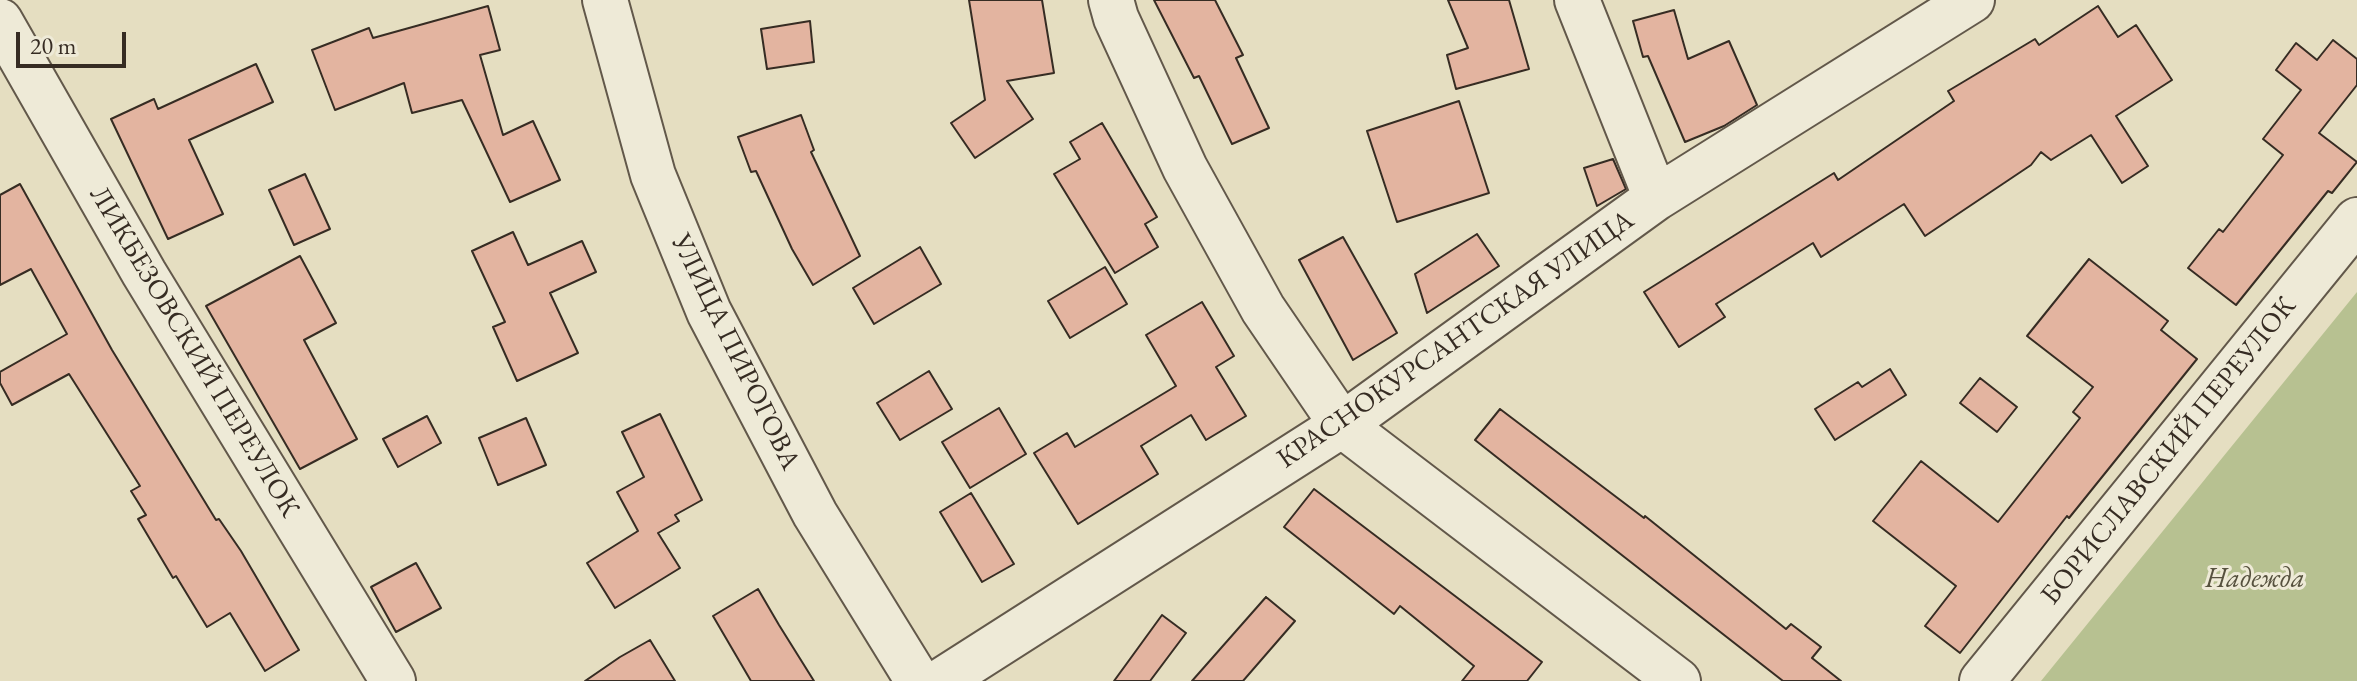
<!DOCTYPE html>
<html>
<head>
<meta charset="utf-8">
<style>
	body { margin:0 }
	#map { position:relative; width:2357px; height:681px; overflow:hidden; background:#e5dec1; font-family:"EB Garamond",serif }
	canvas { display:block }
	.scale { position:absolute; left:16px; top:32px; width:110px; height:36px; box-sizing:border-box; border:4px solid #362c23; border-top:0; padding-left:10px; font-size:24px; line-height:28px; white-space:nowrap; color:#362c23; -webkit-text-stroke:6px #eeead7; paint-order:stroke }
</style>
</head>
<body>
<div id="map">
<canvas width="2357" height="681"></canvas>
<div class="scale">20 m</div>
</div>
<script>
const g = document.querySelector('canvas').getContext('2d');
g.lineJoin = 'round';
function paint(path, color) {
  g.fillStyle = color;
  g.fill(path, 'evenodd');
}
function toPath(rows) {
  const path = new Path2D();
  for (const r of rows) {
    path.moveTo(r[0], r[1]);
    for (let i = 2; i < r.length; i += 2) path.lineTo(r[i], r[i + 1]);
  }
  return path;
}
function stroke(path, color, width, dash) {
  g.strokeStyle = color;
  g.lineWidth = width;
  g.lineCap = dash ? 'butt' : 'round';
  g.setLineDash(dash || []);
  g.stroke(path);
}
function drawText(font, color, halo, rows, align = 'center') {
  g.font = font + ' "EB Garamond",serif';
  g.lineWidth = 6;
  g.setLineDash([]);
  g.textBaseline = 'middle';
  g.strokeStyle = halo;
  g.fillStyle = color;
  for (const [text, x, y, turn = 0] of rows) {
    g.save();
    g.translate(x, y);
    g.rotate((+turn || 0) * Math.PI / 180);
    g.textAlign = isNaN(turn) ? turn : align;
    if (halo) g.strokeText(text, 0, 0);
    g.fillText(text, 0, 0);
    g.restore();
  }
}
paint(toPath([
	[2357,292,2357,681,2041,681]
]), '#b7c191');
const building = toPath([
	[969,0,1042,0,1054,73,1007,81,1033,119,975,158,951,123,985,100,969,0],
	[1154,0,1215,0,1243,55,1236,58,1269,128,1232,144,1199,76,1194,78,1154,0],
	[1448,0,1509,0,1529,69,1456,89,1447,55,1468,48,1448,0],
	[488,6,500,50,480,55,503,135,533,121,560,180,510,202,462,100,412,113,404,83,335,110,312,50,369,28,373,38,488,6],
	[2098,6,2118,37,2136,25,2172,80,2116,116,2148,166,2122,183,2091,135,2051,160,2041,152,2031,165,1925,236,1904,204,1821,257,1813,243,1716,304,1725,317,1679,347,1644,292,1834,173,1838,180,1954,101,1948,91,2035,39,2039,45,2098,6],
	[1674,10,1688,59,1729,41,1757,105,1724,126,1685,142,1648,56,1643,57,1633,21,1674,10],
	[810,21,814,62,767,69,761,29,810,21],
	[2333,40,2357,59,2357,85,2319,133,2357,162,2332,193,2328,191,2236,305,2188,268,2219,229,2223,232,2283,155,2263,139,2301,90,2276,70,2296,43,2317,60,2333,40],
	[256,64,273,102,189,140,223,214,168,239,111,119,154,99,158,109,256,64],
	[1459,101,1489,193,1397,222,1367,131,1459,101],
	[801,115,814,150,811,152,860,256,813,285,792,249,756,171,751,172,738,137,801,115],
	[1102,123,1157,217,1145,224,1158,247,1115,273,1054,174,1080,159,1070,142,1102,123],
	[1613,159,1626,189,1597,206,1584,168,1613,159],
	[305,174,330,229,294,245,269,190,305,174],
	[20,184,112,350,216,520,219,519,241,551,299,650,265,671,230,613,207,627,176,576,173,578,138,519,146,515,131,491,140,486,69,374,12,405,0,383,0,372,67,334,31,269,0,285,0,195,20,184],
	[513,232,528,265,582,241,596,272,550,293,578,353,517,381,493,327,505,322,472,251,513,232],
	[1477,234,1499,266,1427,313,1415,274,1477,234],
	[1343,237,1397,333,1353,360,1299,260,1343,237],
	[920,247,941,284,874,324,853,288,920,247],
	[300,256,336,323,304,340,357,439,300,469,206,306,300,256],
	[2089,259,2168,321,2161,330,2197,359,2069,518,2067,516,1960,653,1925,626,1956,586,1873,521,1921,461,1998,522,2080,418,2073,412,2093,387,2027,336,2089,259],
	[1105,267,1127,304,1070,338,1048,301,1105,267],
	[1202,302,1234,356,1216,367,1246,416,1206,440,1191,415,1141,446,1158,474,1078,524,1034,453,1067,433,1075,447,1176,386,1146,335,1202,302],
	[1890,369,1906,395,1835,440,1815,409,1858,382,1862,387,1890,369],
	[929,371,952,409,900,440,877,403,929,371],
	[1980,378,2017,407,1997,432,1960,403,1980,378],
	[999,408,1026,454,970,488,942,442,999,408],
	[1500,409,1644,518,1645,516,1786,629,1791,624,1821,647,1812,658,1841,681,1783,681,1513,470,1475,440,1500,409],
	[660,414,702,500,675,515,679,521,658,533,680,568,615,608,587,563,638,531,617,492,644,477,622,432,660,414],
	[427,416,441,443,398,467,383,439,427,416],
	[526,418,546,465,498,485,479,438,526,418],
	[1314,489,1542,662,1527,681,1462,681,1474,666,1400,606,1394,614,1284,527,1314,489],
	[971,493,1014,564,982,582,940,512,971,493],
	[416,563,441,608,396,632,371,587,416,563],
	[758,589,779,625,814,681,751,681,713,616,758,589],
	[1266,597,1295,621,1243,681,1192,681,1266,597],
	[1162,615,1186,633,1150,681,1114,681,1162,615],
	[650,640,675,681,585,681,620,657,650,640]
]);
paint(building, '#e3b4a0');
stroke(building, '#362c23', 2);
const minor = toPath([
	[605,0,653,175,709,312,815,514,918,681],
	[1111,0,1116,18,1185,168,1263,309,1342,425,1678,681],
	[1577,0,1656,198],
	[0,21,144,273,393,681],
	[941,681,1342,425,1656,198,1972,0],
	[1982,681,2357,220]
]);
stroke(minor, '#62584a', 48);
stroke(minor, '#eeead7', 44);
drawText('28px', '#362c23', '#eeead7', [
	["КРАСНОКУРСАНТСКАЯ УЛИЦА",1456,340,-35],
	["ЛИКБЕЗОВСКИЙ ПЕРЕУЛОК",194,352,59],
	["УЛИЦА ПИРОГОВА",735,352,64],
	["БОРИСЛАВСКИЙ ПЕРЕУЛОК",2169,451,-51]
]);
drawText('italic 28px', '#56513e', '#eeead7', [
	["Надежда",2255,579]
]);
</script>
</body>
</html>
